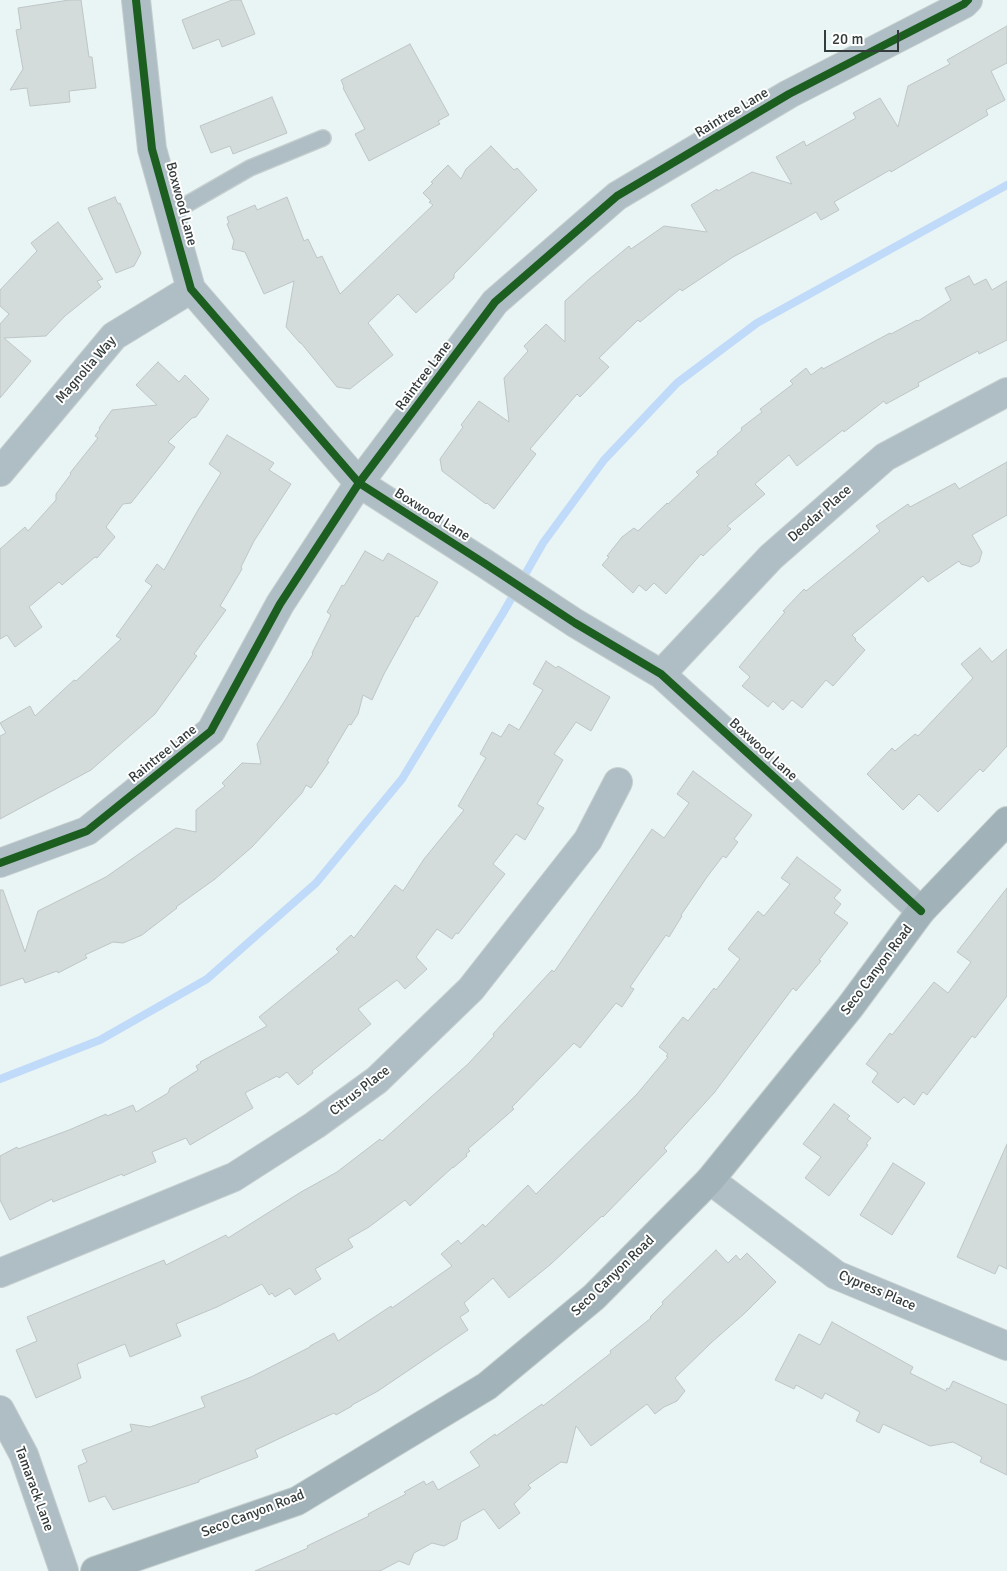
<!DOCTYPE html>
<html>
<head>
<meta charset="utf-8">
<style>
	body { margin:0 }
	#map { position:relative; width:1007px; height:1571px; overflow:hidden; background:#e9f4f4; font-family:Signika,sans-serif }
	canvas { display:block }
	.scale { position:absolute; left:824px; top:30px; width:75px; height:22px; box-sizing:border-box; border:2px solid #333b3b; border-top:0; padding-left:6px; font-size:15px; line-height:18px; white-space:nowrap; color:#333b3b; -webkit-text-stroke:4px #fff; paint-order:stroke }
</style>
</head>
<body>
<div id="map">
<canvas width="1007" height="1571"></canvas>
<div class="scale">20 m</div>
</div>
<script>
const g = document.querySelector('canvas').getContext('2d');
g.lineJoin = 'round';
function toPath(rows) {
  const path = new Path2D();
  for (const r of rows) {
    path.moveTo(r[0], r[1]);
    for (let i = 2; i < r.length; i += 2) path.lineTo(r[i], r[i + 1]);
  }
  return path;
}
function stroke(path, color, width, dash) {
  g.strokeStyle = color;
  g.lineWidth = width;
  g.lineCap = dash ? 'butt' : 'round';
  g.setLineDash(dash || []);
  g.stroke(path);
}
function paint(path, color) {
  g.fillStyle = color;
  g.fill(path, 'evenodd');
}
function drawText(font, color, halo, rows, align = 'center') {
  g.font = font + ' Signika,sans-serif';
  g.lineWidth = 4;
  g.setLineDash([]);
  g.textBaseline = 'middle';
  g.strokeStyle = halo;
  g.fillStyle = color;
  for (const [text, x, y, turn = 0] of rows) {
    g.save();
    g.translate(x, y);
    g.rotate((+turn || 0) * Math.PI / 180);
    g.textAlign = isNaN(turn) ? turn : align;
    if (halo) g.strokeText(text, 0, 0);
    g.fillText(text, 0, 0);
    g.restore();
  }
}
stroke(toPath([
	[0,1079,100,1040,207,979,316,883,402,779,503,613,543,543,604,460,677,383,757,323,1007,185]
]), '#c0daf9', 8);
const building = toPath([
	[69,0,81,0,89,57,92,57,96,88,69,91,70,102,30,106,27,88,10,90,23,69,16,30,21,29,18,8,69,0],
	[232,0,241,0,255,34,222,47,219,39,193,49,182,20,232,0],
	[1007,26,1007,63,991,71,1005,100,986,110,988,115,891,172,890,170,834,202,839,210,821,220,816,212,802,220,733,257,682,291,680,289,640,322,638,320,599,358,609,367,580,397,577,394,530,449,536,454,494,509,487,503,486,504,442,471,440,459,463,427,461,425,479,401,509,422,504,378,528,351,524,346,546,324,565,342,565,301,588,280,629,246,631,249,664,226,707,232,691,205,717,189,718,191,752,172,792,184,776,157,804,141,806,146,856,118,853,113,880,98,898,127,908,86,950,64,947,60,1007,26],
	[410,44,449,115,438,121,440,124,369,161,355,134,365,129,343,88,344,87,341,80,410,44],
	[272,97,287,133,233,154,230,146,211,153,200,126,272,97],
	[491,146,514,170,517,168,537,190,454,274,454,278,416,313,398,294,368,323,393,355,350,389,337,387,301,343,300,343,286,327,294,281,264,294,245,252,232,249,234,241,227,224,229,223,227,217,255,205,257,210,287,197,304,241,308,239,317,258,322,256,340,294,433,205,429,202,431,201,423,193,433,183,431,182,448,165,461,179,466,169,491,146],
	[115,197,118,204,120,203,141,253,134,266,116,273,88,208,115,197],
	[58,222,103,279,97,281,101,287,65,316,46,336,4,338,31,361,0,398,0,324,9,314,0,306,0,290,37,251,31,243,58,222],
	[969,276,974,285,986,279,992,290,1007,281,1007,340,979,354,978,351,918,383,919,386,886,404,884,401,844,432,843,430,797,466,789,455,755,484,765,494,727,526,731,529,703,556,701,554,666,594,654,583,646,591,639,585,633,593,602,565,609,557,607,556,622,537,634,528,638,531,667,503,668,504,699,475,696,472,718,454,717,452,742,430,741,428,762,412,760,409,793,384,790,381,806,368,811,375,822,367,823,369,890,333,891,334,917,320,918,321,951,300,945,288,969,276],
	[158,362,179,382,185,375,209,399,196,417,192,418,168,442,175,447,163,463,131,503,123,504,106,527,115,537,97,558,95,557,62,585,59,582,29,607,42,627,15,647,7,635,0,639,0,549,25,527,28,531,56,500,56,494,71,474,70,473,98,438,95,436,100,429,99,428,112,410,157,405,136,385,158,362],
	[227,435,274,463,269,470,291,484,254,541,241,567,242,569,220,606,226,610,194,654,197,656,155,714,91,770,0,819,0,736,6,733,0,723,30,706,35,716,74,680,76,681,121,639,116,636,152,586,145,581,157,564,164,570,198,510,221,473,209,464,227,435],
	[1007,462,1007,515,972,535,982,552,979,562,971,567,961,564,959,561,928,582,923,576,852,635,856,639,855,640,865,650,833,686,826,680,802,708,792,700,783,710,773,701,768,707,742,686,750,677,739,667,785,612,783,611,804,589,806,591,880,531,876,526,908,504,910,507,955,483,959,489,1007,462],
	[365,551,383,561,388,553,438,582,418,617,416,616,384,674,372,700,363,695,358,714,351,725,349,724,327,761,329,762,311,788,306,785,302,793,252,847,215,879,176,907,177,908,142,935,123,943,113,942,85,955,87,958,58,973,57,971,25,983,23,978,0,986,0,890,3,890,25,952,38,911,106,877,176,828,196,832,196,810,225,786,222,783,242,763,261,764,257,744,284,702,313,654,312,653,331,615,327,612,342,585,344,586,365,551],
	[980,648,992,662,1007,649,1007,746,983,772,980,769,938,812,919,794,903,810,867,774,892,748,895,751,915,734,918,736,973,678,961,664,980,648],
	[546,661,556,668,558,666,610,697,591,731,576,722,554,754,563,760,537,804,544,808,525,840,516,834,493,864,505,874,458,934,456,933,452,939,437,929,416,957,427,969,405,989,397,980,358,1009,371,1024,312,1071,313,1073,298,1085,287,1072,279,1078,277,1076,245,1093,253,1108,190,1145,186,1138,152,1152,156,1162,123,1176,122,1174,53,1202,52,1199,10,1220,0,1200,0,1156,17,1147,18,1149,69,1130,106,1114,107,1116,133,1105,136,1112,168,1093,170,1088,198,1070,196,1066,201,1063,200,1062,267,1026,259,1017,339,952,336,949,351,935,354,938,395,885,403,891,424,859,464,810,458,806,486,758,480,754,492,732,501,737,509,724,519,730,543,690,533,684,546,661],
	[693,771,752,815,734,839,738,842,726,858,723,856,707,877,681,915,682,916,669,937,666,935,630,987,634,989,622,1007,616,1003,580,1048,574,1043,512,1107,514,1109,468,1149,470,1151,466,1154,467,1156,453,1168,453,1167,410,1206,405,1200,369,1227,348,1239,353,1247,315,1269,321,1279,295,1295,290,1288,275,1297,272,1293,269,1295,262,1284,217,1307,176,1324,181,1336,130,1357,125,1344,77,1364,81,1378,36,1398,16,1350,37,1341,27,1317,164,1260,166,1265,226,1235,228,1238,301,1192,337,1172,380,1139,382,1141,468,1064,494,1036,493,1034,552,970,554,972,652,829,664,838,689,803,677,794,693,771],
	[797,857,841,890,834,898,841,904,834,913,848,923,819,960,821,961,796,991,793,988,714,1093,664,1148,667,1151,603,1217,602,1216,551,1264,509,1298,493,1278,464,1303,469,1311,460,1317,468,1330,378,1391,352,1405,352,1406,336,1415,334,1413,255,1450,258,1457,199,1480,199,1482,113,1510,105,1496,89,1502,78,1466,87,1462,82,1450,132,1431,130,1424,150,1427,205,1407,201,1397,251,1377,310,1347,310,1346,334,1333,338,1341,391,1306,392,1308,452,1266,441,1254,458,1240,461,1244,483,1224,485,1227,528,1185,536,1194,637,1094,668,1057,666,1056,668,1054,659,1047,683,1017,688,1021,714,988,716,990,740,959,728,949,758,911,764,916,790,884,781,878,797,857],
	[1007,888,1007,996,975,1038,972,1036,927,1095,923,1092,914,1105,904,1097,898,1103,872,1082,878,1073,866,1064,890,1033,892,1035,934,982,948,993,971,962,957,952,1007,888],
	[834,1104,850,1116,847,1119,871,1138,866,1144,868,1145,829,1196,805,1178,821,1157,803,1144,834,1104],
	[1007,1144,1007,1269,999,1265,995,1274,957,1257,1007,1144],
	[893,1163,925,1183,892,1235,860,1215,893,1163],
	[716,1250,728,1263,736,1255,740,1260,747,1253,776,1282,745,1313,712,1342,675,1378,685,1391,677,1401,664,1407,655,1414,647,1404,591,1446,576,1426,567,1463,561,1462,528,1485,531,1488,514,1504,520,1513,499,1529,484,1509,461,1522,457,1539,444,1546,432,1543,414,1553,409,1565,399,1561,380,1571,255,1571,308,1548,307,1546,369,1516,368,1514,406,1494,404,1492,424,1481,426,1485,433,1481,438,1490,480,1466,470,1452,495,1434,496,1436,542,1404,543,1406,611,1353,610,1351,651,1318,650,1317,663,1304,662,1302,716,1250],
	[832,1322,913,1367,910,1373,946,1391,947,1388,949,1389,953,1381,1007,1405,1007,1475,980,1462,982,1457,953,1442,930,1446,883,1424,879,1433,856,1421,860,1412,825,1393,822,1399,796,1385,794,1389,775,1380,799,1334,820,1345,832,1322]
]);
paint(building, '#d4dcdb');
stroke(building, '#bec6c5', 1);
const lane = toPath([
	[170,214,250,168,323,138]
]);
const street = toPath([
	[136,0,152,149,191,289,359,483,484,563,575,623,661,674,921,911],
	[0,472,114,336,191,289],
	[661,674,771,557,885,457,1007,392],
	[0,863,87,831,211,731,280,604,359,483,495,302,617,196,789,94,964,4,968,0],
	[710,1180,836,1275,1007,1346],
	[0,1273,234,1177,315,1125,377,1080,471,989,588,840,618,782],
	[0,1410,24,1455,64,1571]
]);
const secondary = toPath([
	[95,1571,297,1501,487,1386,594,1297,710,1180,850,1007,921,911,1007,821]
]);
stroke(lane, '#c5cece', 18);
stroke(street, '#c5cece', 30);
stroke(secondary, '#c5cece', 30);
stroke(lane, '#aebec4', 15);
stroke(street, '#aebec4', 28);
stroke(secondary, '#a1b3b8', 28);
stroke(toPath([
	[136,0,152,149,191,289,359,483,484,563,575,623,661,674,921,911],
	[0,863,87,831,211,731,280,604,359,483,495,302,617,196,789,94,964,4,968,0]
]), '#1b5e20', 8);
drawText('14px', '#333b3b', '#fff', [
	["Raintree Lane",732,113,-31],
	["Boxwood Lane",181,204,75],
	["Magnolia Way",86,370,-49],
	["Raintree Lane",424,376,-53],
	["Deodar Place",820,514,-41],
	["Boxwood Lane",432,515,32],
	["Boxwood Lane",763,750,42],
	["Raintree Lane",163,754,-39],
	["Seco Canyon Road",877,970,-53],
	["Citrus Place",360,1091,-38],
	["Seco Canyon Road",613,1276,-44],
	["Cypress Place",877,1291,23],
	["Tamarack Lane",34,1489,70],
	["Seco Canyon Road",253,1514,-21]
]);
</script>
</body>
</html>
